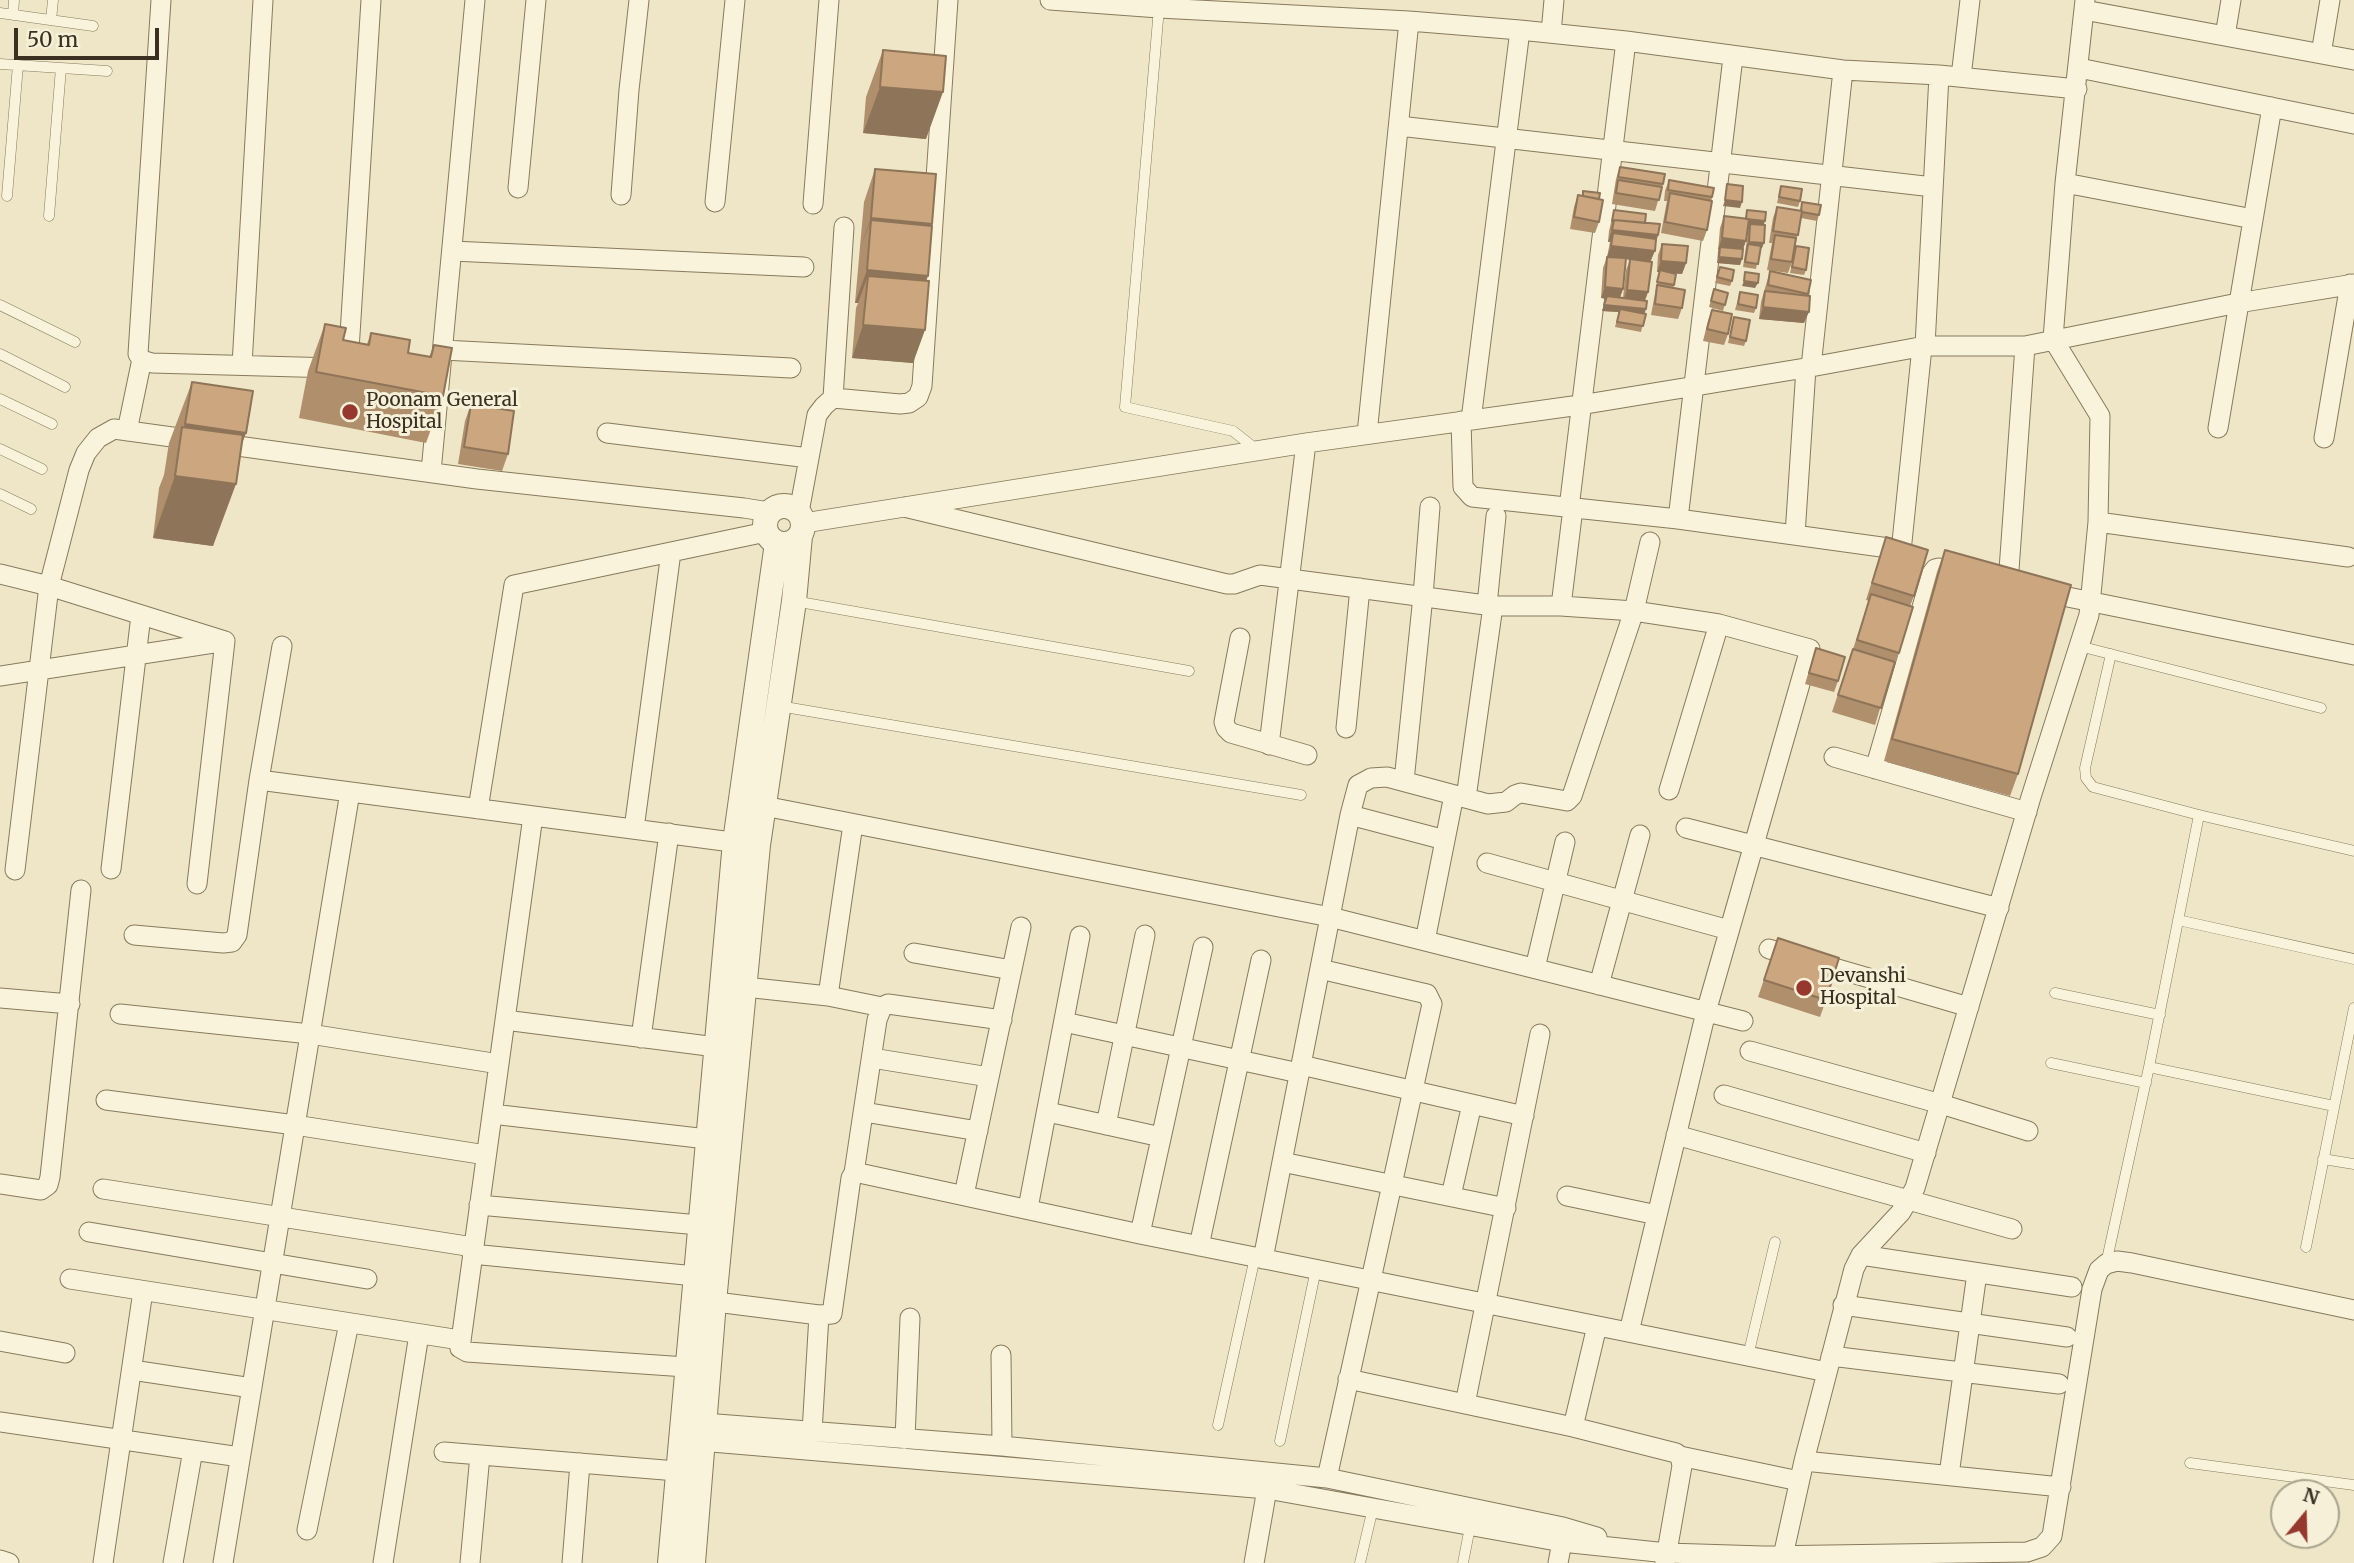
<!DOCTYPE html>
<html>
<head>
<meta charset="utf-8">
<style>
	body { margin:0 }
	#map { position:relative; width:2354px; height:1563px; overflow:hidden; background:#eee6c7; font-family:Merriweather,serif }
	canvas { display:block }
	.north { position:absolute; left:2270px; top:1479px; width:70px; height:70px; box-sizing:border-box; background:#f5f0d7; border:2px solid #aaa38e; border-radius:50%; rotate:19deg; font-size:19px; font-weight:700; line-height:28px; text-align:center; color:#3a2f20 }
	.north::after { content:''; display:block; margin:auto; width:24px; height:32px; background:#97382e; clip-path:polygon(50% 0,100% 100%,50% 72%,0 100%) }
	.scale { position:absolute; left:14px; top:28px; width:145px; height:32px; box-sizing:border-box; border:4px solid #3a2f20; border-top:0; padding-left:9px; font-size:21px; line-height:24px; white-space:nowrap; color:#3a2f20; -webkit-text-stroke:5px #f5f0d7; paint-order:stroke }
</style>
</head>
<body>
<div id="map">
<canvas width="2354" height="1563"></canvas>
<div class="north">N</div>
<div class="scale">50 m</div>
</div>
<script>
const g = document.querySelector('canvas').getContext('2d');
g.lineJoin = 'round';
function toPath(rows) {
  const path = new Path2D();
  for (const r of rows) {
    if (r.length === 3) {
      path.moveTo(r[0] + r[2], r[1]);
      path.arc(r[0], r[1], r[2], 0, 2 * Math.PI);
      continue;
    }
    path.moveTo(r[0], r[1]);
    for (let i = 2; i < r.length; i += 2) path.lineTo(r[i], r[i + 1]);
  }
  return path;
}
function stroke(path, color, width, dash) {
  g.strokeStyle = color;
  g.lineWidth = width;
  g.lineCap = dash ? 'butt' : 'round';
  g.setLineDash(dash || []);
  g.stroke(path);
}
function paint(path, color) {
  g.fillStyle = color;
  g.fill(path, 'evenodd');
}
function drawText(font, color, halo, rows, align = 'center') {
  g.font = font + ' Merriweather,serif';
  g.lineWidth = 6;
  g.setLineDash([]);
  g.textBaseline = 'middle';
  g.strokeStyle = halo;
  g.fillStyle = color;
  for (const [text, x, y, turn = 0] of rows) {
    g.save();
    g.translate(x, y);
    g.rotate((+turn || 0) * Math.PI / 180);
    g.textAlign = isNaN(turn) ? turn : align;
    if (halo) g.strokeText(text, 0, 0);
    g.fillText(text, 0, 0);
    g.restore();
  }
}
const service = toPath([
	[1159,8,1125,407,1233,431,1257,450],
	[0,13,93,26],
	[13,15,14,0],
	[51,20,53,0],
	[0,64,107,71],
	[7,196,18,65],
	[49,216,61,68],
	[0,305,75,342],
	[0,354,65,387],
	[0,399,52,424],
	[0,449,42,469],
	[0,494,31,509],
	[794,601,1189,671],
	[2079,646,2321,708],
	[2111,654,2085,768,2086,778,2093,787,2199,815,2354,851],
	[779,706,1301,795],
	[2178,920,2354,959],
	[2055,993,2160,1015],
	[2051,1063,2146,1083],
	[2149,1067,2334,1106],
	[2323,1159,2354,1164],
	[2306,1247,2354,1008],
	[2106,1264,2149,1067,2199,815],
	[1748,1356,1775,1242],
	[1218,1425,1255,1257],
	[1280,1441,1316,1269],
	[2190,1463,2354,1485],
	[1360,1563,1373,1508],
	[1463,1563,1470,1527]
]);
const minor = toPath([
	[161,0,138,354,142,360,152,363,335,368],
	[1050,0,1159,8,1409,21,1520,30,1626,41,1843,70,1939,75,2077,89],
	[2084,10,2354,60],
	[1551,33,1554,0],
	[2225,36,2231,0],
	[2321,54,2330,0],
	[2079,68,2354,124],
	[1961,77,1970,0],
	[1399,126,1933,187],
	[2065,183,2253,219],
	[518,188,536,0],
	[621,195,629,90,639,0],
	[715,202,735,0],
	[813,204,829,0],
	[452,251,804,267],
	[1925,346,1939,75],
	[443,350,791,368],
	[242,365,263,0],
	[348,366,371,0],
	[1811,367,1843,70],
	[833,398,844,227],
	[1471,420,1520,30],
	[1461,421,1463,487,1472,497,1678,519,1896,549,1901,546,1902,542,1922,347],
	[2218,428,2272,107],
	[127,431,142,359],
	[607,433,809,458],
	[1367,434,1409,21],
	[2324,438,2350,284],
	[431,472,475,0],
	[904,507,1227,584,1234,584,1260,575,1493,606,1561,606,1634,611,1719,624,1810,649,1706,1012,1629,1332],
	[1569,508,1626,41],
	[799,512,817,415,824,406,833,398,900,404,909,403,918,397,922,386,948,0],
	[1678,519,1733,57],
	[2098,522,2348,557],
	[804,523,1306,443,1580,405,1811,367,1925,346,2025,346,2238,303,2354,284],
	[1795,535,1806,368],
	[0,574,49,586,79,470,86,453,98,438,114,429,477,479,744,508,769,512],
	[2008,584,2025,346],
	[2043,592,2354,655],
	[1487,605,1496,516],
	[1561,606,1573,508],
	[1240,638,1224,722,1226,728,1231,733,1307,755],
	[0,676,220,642],
	[1346,728,1360,588],
	[1269,745,1306,443],
	[1834,757,2027,812],
	[1875,769,1932,573,1935,569,1939,568,1962,573],
	[259,780,747,844],
	[1404,781,1423,596,1430,507],
	[1669,790,1719,624],
	[1466,798,1493,606],
	[764,806,1330,917,1743,1021],
	[478,809,514,585,766,532],
	[1350,815,1445,840],
	[533,816,460,1348,467,1352,686,1367],
	[1686,828,1999,908],
	[634,829,671,552],
	[1487,863,1729,930],
	[111,869,141,615],
	[15,870,49,586,225,641],
	[197,884,225,641],
	[134,935,223,943,232,942,237,935,259,780,282,646],
	[1425,941,1454,795],
	[1769,949,1969,1007],
	[914,953,1012,970],
	[1535,968,1565,842],
	[1320,969,1427,994,1432,1004,1327,1478],
	[1599,985,1640,835],
	[745,987,828,996,882,1007],
	[828,996,853,824],
	[0,998,70,1004],
	[120,1014,310,1034,499,1064],
	[505,1020,716,1047],
	[1064,1022,1299,1073],
	[641,1038,669,833],
	[1750,1051,1941,1104,2028,1131],
	[872,1058,989,1077],
	[1301,1065,1524,1116],
	[1724,1095,1926,1153],
	[106,1100,295,1125,486,1155],
	[864,1112,978,1131],
	[1048,1112,1161,1137],
	[492,1114,707,1139],
	[1106,1125,1145,935],
	[1676,1135,2012,1229],
	[1282,1162,1506,1208],
	[854,1173,877,1020,882,1007,888,1004,1002,1020],
	[0,1184,41,1190,48,1185,50,1177,81,890],
	[103,1189,473,1247],
	[964,1195,1021,927],
	[1451,1196,1472,1104],
	[1567,1196,1657,1215],
	[479,1205,699,1225],
	[1028,1208,1080,936],
	[89,1232,367,1279],
	[1140,1234,1203,947],
	[1199,1246,1261,960],
	[472,1254,695,1276],
	[1861,1255,2072,1287],
	[1263,1259,1350,815,1358,785,1371,778,1387,777,1488,804,1506,802,1515,795,1521,793,1567,801,1572,796,1634,611,1650,542],
	[70,1279,460,1340],
	[700,1300,819,1315,832,1314,851,1178,854,1173,859,1173,1140,1234,1827,1372],
	[1843,1305,2067,1337],
	[0,1341,65,1353],
	[1001,1355,1002,1446],
	[1831,1356,2059,1384],
	[132,1370,252,1388],
	[1348,1379,1573,1427,1676,1453,1680,1456,1682,1466,1665,1563],
	[1465,1404,1540,1034],
	[0,1422,240,1457],
	[691,1422,1002,1446,1327,1478,1563,1527,1597,1537],
	[1573,1427,1597,1326],
	[812,1432,819,1315],
	[905,1439,910,1318],
	[688,1440,1267,1489,1562,1542,1667,1553,1763,1556,2027,1552,2042,1547,2052,1536,2092,1289,2099,1270,2106,1264,2117,1261,2132,1263,2354,1310],
	[444,1452,677,1471],
	[1680,1456,1799,1481],
	[1804,1461,2061,1487],
	[1949,1475,1977,1273],
	[307,1530,349,1323],
	[1783,1556,1804,1461,1854,1269,1861,1255,1901,1212,1915,1188,2031,797,2089,615,2098,522,2100,416,2053,339,2065,183,2085,0],
	[0,1560,9,1563],
	[103,1563,143,1291],
	[173,1563,193,1450],
	[223,1563,350,792],
	[383,1563,419,1334],
	[470,1563,480,1455],
	[572,1563,580,1463],
	[1254,1563,1267,1489],
	[1558,1563,1562,1542]
]);
const tertiary = toPath([
	[784,525,19],
	[670,1563,735,842,777,543],
	[693,1563,714,1302,758,845,794,601,800,536]
]);
stroke(service, '#89795d', 11);
stroke(minor, '#89795d', 21);
stroke(tertiary, '#89795d', 26);
stroke(service, '#f8f3da', 10);
stroke(minor, '#f8f3da', 19);
stroke(tertiary, '#f8f3da', 24);
paint(toPath([
	[883,50,926,139,863,133,866,97],
	[1620,167,1663,184,1655,211,1612,204,1616,179],
	[875,169,931,226,926,281,913,363,852,358,856,308,858,303,855,303,864,202],
	[1669,180,1712,197,1707,230,1703,241,1661,233,1667,201,1664,201,1665,191],
	[1781,186,1800,201,1798,207,1777,203],
	[1583,191,1599,222,1595,233,1570,229,1574,207,1578,195,1582,196],
	[1802,202,1819,215,1817,221,1801,218,1792,262,1788,273,1767,270,1772,243,1769,243,1773,218,1777,207,1800,211],
	[1614,210,1645,223,1658,235,1651,261,1648,292,1645,300,1645,314,1641,332,1615,327,1619,312,1602,311,1606,299,1601,298,1603,268,1607,257,1610,242,1608,242,1609,231],
	[1626,259,1630,260,1626,270,1623,298,1620,298,1623,289],
	[1747,210,1764,224,1762,248,1760,248,1756,269,1743,267,1749,226,1748,226,1740,265,1717,263,1720,228,1724,216,1745,219],
	[1662,244,1686,263,1682,274,1673,273,1674,285,1673,288,1682,308,1678,319,1651,315,1659,272,1657,272,1658,255],
	[1796,246,1806,270,1804,275,1790,273],
	[1720,267,1732,281,1730,286,1715,283],
	[1770,271,1811,280,1808,296,1804,323,1759,319,1761,302],
	[1714,289,1728,293,1723,311,1709,307],
	[1740,292,1756,308,1754,313,1735,310],
	[1712,310,1728,334,1724,345,1703,341,1708,321],
	[1734,317,1746,341,1744,346,1728,343],
	[325,324,343,340,367,344,371,333,408,353,429,357,434,345,443,396,426,443,299,418,308,371],
	[192,382,246,433,241,445,213,546,153,538,159,488,164,475,169,443],
	[471,404,508,454,502,471,458,464,465,421],
	[1886,537,1914,596,1910,606,1899,653,1892,669,1875,725,1832,712,1869,601,1866,600],
	[1945,550,2018,774,2010,796,1884,761,1937,572],
	[1816,648,1838,681,1834,692,1805,684],
	[1778,938,1826,1000,1820,1017,1758,997]
]), '#af8f6c');
paint(toPath([
	[880,87,943,92,926,139,863,133],
	[1725,200,1742,202,1740,208,1723,206],
	[871,218,932,224,920,256,871,220,859,251],
	[1746,220,1765,221,1763,227,1744,225],
	[1612,230,1658,235,1654,247,1613,233,1610,242,1608,242],
	[1722,238,1746,241,1742,252,1720,247,1719,249,1718,249],
	[1749,242,1764,243,1762,248,1747,248],
	[1611,246,1655,251,1650,262,1607,257],
	[1719,257,1742,259,1740,265,1717,263],
	[1661,261,1686,263,1682,274,1657,272],
	[867,270,928,276,916,308,868,276,858,303,855,303],
	[1744,281,1758,283,1755,288,1742,286],
	[1605,287,1623,289,1619,300,1601,298],
	[1627,290,1648,292,1644,303,1623,301],
	[1604,305,1646,309,1644,315,1620,309,1619,312,1602,311],
	[1763,307,1809,312,1804,323,1759,319],
	[863,325,925,330,913,363,852,358],
	[185,424,246,433,227,483,236,484,213,546,153,538,175,476,181,436]
]), '#8e7458');
const building = toPath([
	[883,50,946,56,943,92,880,87,883,50],
	[1620,167,1665,174,1663,184,1618,177,1620,167],
	[875,169,936,174,932,224,871,218,875,169],
	[1618,180,1662,187,1659,200,1616,193,1618,180],
	[1669,180,1714,188,1712,197,1668,190,1669,180],
	[1727,184,1743,186,1742,202,1725,200,1727,184],
	[1781,186,1802,189,1800,201,1779,197,1781,186],
	[1583,191,1600,193,1599,199,1583,196,1583,191],
	[1670,193,1712,201,1707,230,1665,222,1670,193],
	[1578,195,1603,200,1599,222,1574,217,1578,195],
	[1802,202,1821,205,1819,215,1802,212,1801,211,1802,202],
	[1777,207,1802,211,1798,235,1773,231,1777,207],
	[1614,210,1646,214,1645,223,1614,220,1613,221,1612,221,1614,210],
	[1747,210,1766,212,1765,221,1746,219,1747,210],
	[1724,216,1749,219,1746,241,1722,238,1724,216],
	[871,220,932,226,928,276,867,270,871,220],
	[1614,220,1660,224,1658,235,1612,230,1614,220],
	[1750,224,1765,225,1764,243,1749,242,1750,224],
	[1613,233,1656,239,1655,251,1611,246,1613,233],
	[1775,235,1796,238,1792,262,1771,259,1775,235],
	[1662,244,1688,246,1686,263,1661,261,1662,244],
	[1748,244,1761,246,1758,264,1745,262,1748,244],
	[1796,246,1809,248,1806,270,1792,267,1796,246],
	[1720,247,1743,249,1742,259,1719,257,1720,247],
	[1607,257,1626,258,1623,289,1605,287,1607,257],
	[1630,259,1652,262,1648,292,1627,290,1630,259],
	[1720,267,1734,270,1732,281,1717,277,1720,267],
	[1660,270,1676,274,1674,285,1657,282,1660,270],
	[1770,271,1811,280,1808,294,1768,285,1770,271],
	[1745,272,1759,274,1758,283,1744,281,1745,272],
	[868,276,929,281,925,330,863,325,868,276],
	[1657,285,1685,290,1682,308,1655,304,1657,285],
	[1714,289,1728,293,1725,305,1711,301,1714,289],
	[1765,291,1810,296,1809,312,1763,307,1765,291],
	[1740,292,1758,295,1756,308,1738,304,1740,292],
	[1607,296,1647,301,1646,309,1604,305,1607,296],
	[1620,309,1646,314,1643,326,1617,322,1620,309],
	[1712,310,1732,314,1728,334,1707,329,1712,310],
	[1734,317,1750,320,1746,341,1730,337,1734,317],
	[325,324,346,328,343,340,369,345,371,333,410,340,408,353,431,357,434,345,452,348,443,396,316,372,325,324],
	[192,382,253,391,246,433,185,424,192,382],
	[471,404,514,411,508,454,464,447,471,404],
	[182,427,243,435,236,484,175,476,182,427],
	[1886,537,1928,550,1914,596,1872,583,1886,537],
	[1945,550,2071,585,2018,774,1892,739,1945,550],
	[1871,594,1913,607,1899,653,1857,640,1871,594],
	[1816,648,1845,657,1838,681,1809,673,1816,648],
	[1853,649,1895,662,1881,708,1838,695,1853,649],
	[1778,938,1839,958,1826,1000,1764,980,1778,938]
]);
paint(building, '#cba67e');
stroke(building, '#8e7458', 2);
for (const [x, y, r, color] of [
	[350,412,9,"#97382e"],
	[1804,988,9,"#97382e"]
]) {
  const dot = new Path2D();
  dot.arc(x, y, r, 0, 2 * Math.PI);
  g.fillStyle = color;
  g.fill(dot);
  stroke(dot, '#f5f0d7', 2.5);
}
drawText('19px', '#3a2f20', '#f5f0d7', [
	["Poonam General",366,401],
	["Hospital",366,423],
	["Devanshi",1820,977],
	["Hospital",1820,999]
], 'left');
</script>
</body>
</html>
